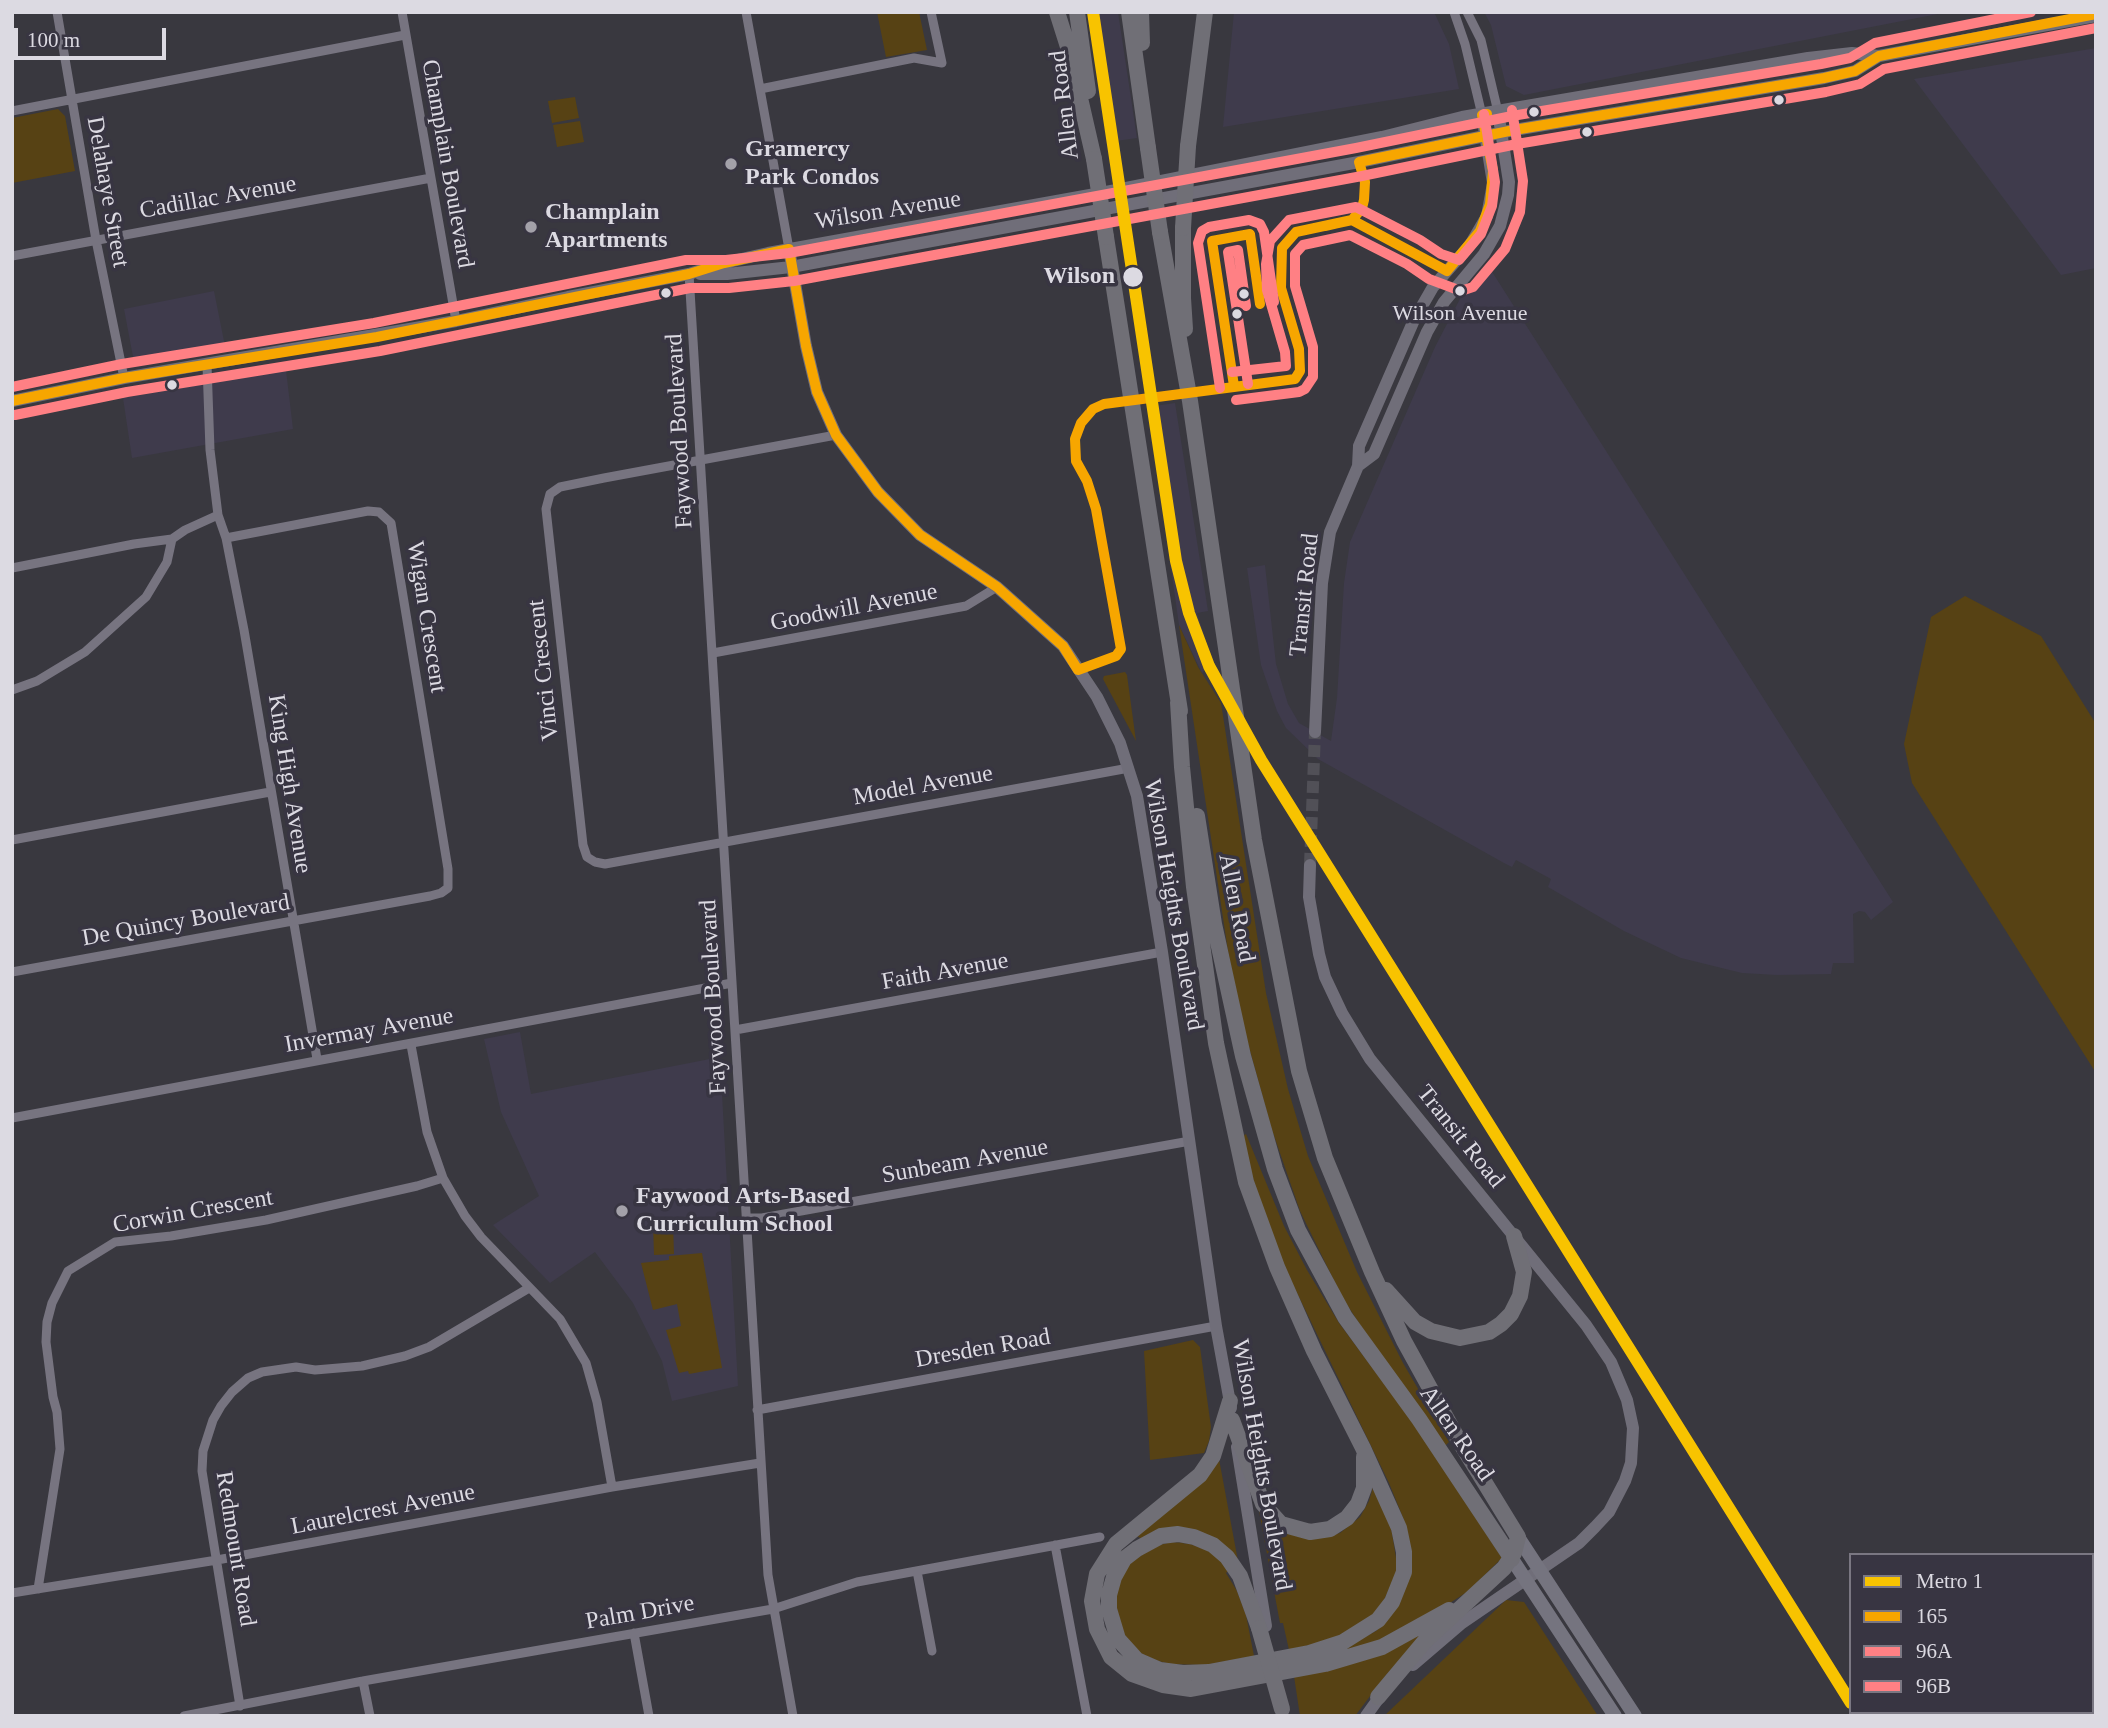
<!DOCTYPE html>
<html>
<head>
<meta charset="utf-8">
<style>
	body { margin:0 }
	#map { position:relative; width:2108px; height:1728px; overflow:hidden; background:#39383f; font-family:"Times New Roman",serif }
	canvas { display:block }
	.frame { position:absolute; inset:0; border:14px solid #dcdae2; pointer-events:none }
	.legend { position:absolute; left:1849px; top:1553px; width:245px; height:161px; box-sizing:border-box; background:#383542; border:2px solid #7a7782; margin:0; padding:9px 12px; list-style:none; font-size:21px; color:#dcdae2 }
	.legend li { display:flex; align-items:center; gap:14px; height:35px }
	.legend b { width:35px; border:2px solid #7a7782 }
	.scale { position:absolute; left:14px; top:28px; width:152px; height:32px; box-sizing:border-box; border:4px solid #dcdae2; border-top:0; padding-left:9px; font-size:21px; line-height:24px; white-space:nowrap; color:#dcdae2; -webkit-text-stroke:5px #383542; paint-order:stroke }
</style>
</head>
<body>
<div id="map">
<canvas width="2108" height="1728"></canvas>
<div class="frame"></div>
<ul class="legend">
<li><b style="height:9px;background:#f8c300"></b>Metro 1</li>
<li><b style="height:9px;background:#f7a600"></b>165</li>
<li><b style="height:9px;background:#ff8084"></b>96A</li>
<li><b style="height:9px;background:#ff8084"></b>96B</li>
</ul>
<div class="scale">100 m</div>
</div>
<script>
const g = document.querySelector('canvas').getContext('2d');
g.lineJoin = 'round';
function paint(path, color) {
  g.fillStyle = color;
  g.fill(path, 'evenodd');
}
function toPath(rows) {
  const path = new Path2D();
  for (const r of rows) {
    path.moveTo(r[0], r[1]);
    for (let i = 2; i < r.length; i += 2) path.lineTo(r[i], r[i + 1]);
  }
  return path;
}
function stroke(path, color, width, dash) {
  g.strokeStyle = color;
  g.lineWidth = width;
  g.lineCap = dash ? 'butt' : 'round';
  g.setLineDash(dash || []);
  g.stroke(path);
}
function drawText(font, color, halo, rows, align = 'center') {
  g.font = font + ' "Times New Roman",serif';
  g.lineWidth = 7;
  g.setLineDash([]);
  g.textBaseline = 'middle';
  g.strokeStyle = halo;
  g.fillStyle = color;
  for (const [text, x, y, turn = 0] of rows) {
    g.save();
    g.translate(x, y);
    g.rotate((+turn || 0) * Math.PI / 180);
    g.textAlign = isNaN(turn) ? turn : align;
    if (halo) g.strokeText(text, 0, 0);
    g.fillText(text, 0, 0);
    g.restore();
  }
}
paint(toPath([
	[1088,12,1118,12,1137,138,1109,142],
	[1234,12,1434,12,1449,44,1459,89,1223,127],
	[1484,12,1948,12,1524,95,1506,86,1491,25],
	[2096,48,2096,268,2061,275,1914,79],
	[1489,267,1893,902,1871,920,1865,912,1859,911,1853,914,1854,963,1833,963,1831,974,1777,975,1742,973,1681,958,1624,931,1548,887,1551,879,1516,860,1512,867,1504,863,1318,759,1286,728,1277,711,1261,665,1247,568,1265,565,1276,664,1288,704,1299,723,1331,741,1337,698,1344,583,1350,542,1435,347,1461,297],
	[214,291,225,346,134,362,124,309],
	[286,370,293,429,132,458,123,398],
	[1175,403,1208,611,1197,613,1213,663,1202,673,1179,625,1148,407],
	[520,1032,531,1094,720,1057,738,1386,672,1401,662,1361,633,1303,595,1252,550,1283,493,1225,539,1196,501,1112,484,1039]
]), '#3f3b4c');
paint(toPath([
	[877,12,919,12,927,50,886,57],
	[575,97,579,118,552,123,548,101],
	[58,109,65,116,75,171,12,183,12,118],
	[580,121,584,142,557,147,553,125],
	[1965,596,2041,636,2096,724,2096,1073,1912,783,1904,744,1931,617],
	[1179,625,1198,667,1221,703,1266,993,1288,1089,1308,1156,1357,1272,1403,1363,1449,1442,1445,1446,1370,1340,1342,1297,1300,1211,1271,1127,1241,1018,1228,951],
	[1125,672,1127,675,1136,741,1103,679,1104,676],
	[1246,1134,1284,1226,1307,1270,1339,1323,1422,1435,1502,1558,1467,1592,1409,1629,1343,1654,1343,1649,1376,1631,1389,1618,1404,1520,1389,1483,1284,1266,1260,1202,1241,1137],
	[673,1223,674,1254,654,1255,653,1224],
	[702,1253,722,1368,689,1374,688,1371,679,1373,666,1330,681,1326,677,1304,653,1310,641,1263,669,1260,669,1256],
	[1193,1340,1200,1347,1211,1427,1209,1441,1204,1453,1150,1460,1144,1351],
	[1219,1459,1238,1561,1222,1546,1142,1539,1135,1535],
	[1374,1484,1390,1521,1396,1558,1396,1573,1382,1605,1370,1618,1331,1640,1289,1650,1283,1623,1280,1623,1258,1506,1324,1537,1340,1533,1360,1517,1369,1501],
	[1172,1542,1190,1544,1207,1550,1219,1558,1228,1571,1226,1573,1237,1591,1246,1615,1254,1656,1205,1665,1171,1664,1158,1661,1138,1652,1125,1636,1119,1622,1116,1601,1117,1590,1123,1572,1129,1564,1155,1546],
	[1506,1600,1524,1602,1598,1716,1384,1716],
	[1417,1634,1420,1638,1386,1675,1355,1716,1300,1716,1294,1676]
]), '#574214');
stroke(toPath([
	[1310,865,1315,732]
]), '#515057', 12, [12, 6]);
stroke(toPath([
	[57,12,96,240,124,378],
	[402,12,456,321],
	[746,12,789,249],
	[1454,12,1465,44,1482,115],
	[1467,12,1481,40,1498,112],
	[760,89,914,58,942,63,931,12],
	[12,111,405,35],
	[12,256,431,178],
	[689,274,768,1575,793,1716],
	[207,365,210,450,218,515,226,538,244,630,317,1059],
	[836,435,604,478,560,487,550,494,546,509,583,845,587,857,595,862,605,864,1129,768],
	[12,568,134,544,172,539],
	[713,653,966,606,997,587],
	[12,690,37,681,85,652,146,597,167,562,172,539,185,530,218,515],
	[12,840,270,792],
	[12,972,430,896,441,893,448,888,448,869,391,523,379,512,368,511,226,538],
	[735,1030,1162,952],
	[411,1045,427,1132,443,1178,465,1216,481,1237,560,1319,586,1363,597,1402,612,1487],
	[12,1118,732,983],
	[746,1218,762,1218,1190,1141],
	[757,1410,1216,1326],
	[1055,1545,1087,1716],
	[917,1571,932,1651],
	[38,1589,60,1449,57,1412,53,1397,46,1342,47,1322,52,1303,68,1271,115,1242,171,1236,266,1220,417,1186,443,1178],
	[12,1593,217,1560,612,1487,760,1463],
	[634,1633,649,1716],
	[363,1681,370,1716],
	[240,1706,202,1471,203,1451,213,1420,221,1406,232,1392,248,1378,262,1372,296,1367,315,1370,362,1366,405,1356,429,1347,529,1288],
	[184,1716,363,1681,773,1609,857,1582,1100,1537]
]), '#777480', 9);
stroke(toPath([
	[789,249,806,346,817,392,836,435,878,492,920,535,997,587,1063,646,1097,697,1120,743,1137,796,1162,952,1216,1326,1231,1408],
	[700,274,727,274,791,267,1359,162,1514,130,1824,78,1855,71,1879,56],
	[12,401,124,378,456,321,568,297,689,274,724,263,768,253,1101,193,1382,137,1462,117,1808,58,1852,53,1879,56,2096,16],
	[1358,466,1374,454,1427,332,1444,302,1484,254,1500,226,1508,195,1509,182,1498,112],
	[1315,732,1322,583,1330,532,1358,466,1359,446,1414,320,1433,287,1470,245,1487,216,1493,183,1482,115],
	[1310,865,1309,897,1319,954,1325,977,1342,1013,1370,1059,1586,1325,1611,1362,1627,1400,1633,1428,1631,1463,1625,1481,1609,1512,1595,1527,1579,1543,1462,1623,1413,1665],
	[1237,1447,1266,1626],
	[1366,1716,1384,1691]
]), '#706e79', 12);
stroke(toPath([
	[1518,1537,1635,1716],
	[1512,1559,1615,1716]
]), '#75747f', 14);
stroke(toPath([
	[1057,12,1069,50,1094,159],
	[1077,12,1088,91],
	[1129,12,1148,148],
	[1141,12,1142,43],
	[1188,146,1205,12],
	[1183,228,1183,298,1185,329],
	[1160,232,1190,401,1254,840,1299,1071,1325,1158,1372,1272,1404,1341,1458,1439,1518,1537,1514,1553,1504,1568,1425,1641,1378,1697],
	[1106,237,1180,711],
	[1178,702,1182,767,1194,887,1216,1043,1246,1182,1277,1267,1314,1351,1363,1448,1399,1528,1404,1552,1404,1572,1392,1602,1378,1620,1343,1642,1309,1653,1209,1672,1183,1673,1160,1670,1137,1660,1118,1639,1109,1609,1109,1595,1114,1577,1124,1559,1137,1549,1161,1536,1178,1534,1194,1537,1213,1545,1227,1557,1240,1576,1259,1628],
	[1197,816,1214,924,1243,1056,1275,1169,1298,1230,1345,1317,1419,1419,1512,1559],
	[1386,1290,1415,1322,1431,1331,1460,1338,1489,1332,1501,1324,1511,1314,1520,1296,1524,1272,1514,1236],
	[1230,1401,1213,1456,1200,1475,1116,1544,1097,1574,1092,1601,1097,1629,1111,1657,1132,1674,1163,1685,1191,1689,1325,1664,1382,1647,1449,1610],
	[1232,1420,1263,1504,1281,1524,1310,1532,1330,1529,1347,1518,1358,1504,1364,1488,1364,1457]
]), '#706f76', 16);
stroke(toPath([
	[1148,148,1160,232],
	[1094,159,1106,237],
	[1183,228,1188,146],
	[1259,1628,1282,1709]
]), '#706f76', 16);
stroke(toPath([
	[1326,226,1352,220,1447,271,1480,231,1490,204,1493,171,1482,115,1487,114],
	[1234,386,1212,241,1250,234,1260,304],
	[12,401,124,378,377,337,689,274,724,263,789,249,806,346,817,392,836,435,878,492,920,535,997,587,1063,646,1078,670],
	[1078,670,1116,656,1121,649,1096,509,1087,481,1076,461,1075,439,1081,423,1093,409,1104,404,1295,379,1300,371,1299,349,1281,288,1282,248,1296,232,1352,220,1362,208,1364,200,1365,182,1359,162,1514,130,1824,78,1855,71,1879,56,2096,14]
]), '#f7a600', 10);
stroke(toPath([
	[1246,306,1238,250,1228,252,1248,384],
	[1236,400,1299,392,1305,389,1313,377,1313,347,1295,286,1295,254,1303,245,1350,235,1407,264,1429,279,1461,291,1473,287,1505,249,1520,212,1523,181,1512,110],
	[15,415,127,392,380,351,690,288,729,288,794,281,1362,176,1517,144,1826,92,1860,84,1884,69,2096,28]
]), '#ff8084', 10);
stroke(toPath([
	[1232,372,1286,366,1285,352,1267,290,1266,264,1270,241,1289,220,1356,207,1420,240,1441,254,1459,260,1481,234,1492,206,1495,182,1484,114],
	[12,387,122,364,374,323,686,260,726,260,789,253,1356,148,1512,116,1821,64,1850,58,1875,43,2031,12],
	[1220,388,1198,243,1202,231,1209,227,1249,220,1260,224,1264,232,1274,302]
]), '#ff8084', 10);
stroke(toPath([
	[1093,12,1176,561,1189,613,1209,666,1261,760,1851,1703]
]), '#f8c300', 12);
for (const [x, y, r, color] of [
	[1779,100,6,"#dcdae2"],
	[1534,112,6,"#dcdae2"],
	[1587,132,6,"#dcdae2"],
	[731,164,7,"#a3a1a9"],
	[531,227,7,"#a3a1a9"],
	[1133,277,11,"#dcdae2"],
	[1460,291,6,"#dcdae2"],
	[666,293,6,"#dcdae2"],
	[1244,294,6,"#dcdae2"],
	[1237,314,6,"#dcdae2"],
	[172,385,6,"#dcdae2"],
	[622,1211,7,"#a3a1a9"]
]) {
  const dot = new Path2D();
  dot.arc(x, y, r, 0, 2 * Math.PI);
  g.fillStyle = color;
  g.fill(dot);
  stroke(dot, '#383542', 2.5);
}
drawText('22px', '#dcdae2', '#383542', [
	["Wilson Avenue",1460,314]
]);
drawText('24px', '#dcdae2', '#383542', [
	["Allen Road",1065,105,-97],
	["Champlain Boulevard",447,164,80],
	["Delahaye Street",107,192,80],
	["Cadillac Avenue",218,198,-10],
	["Wilson Avenue",888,211,-9],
	["Faywood Boulevard",680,431,-93],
	["Transit Road",1305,595,-84],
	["Goodwill Avenue",854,608,-11],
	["Wigan Crescent",426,617,81],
	["Vinci Crescent",544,670,-96],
	["King High Avenue",289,784,81],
	["Model Avenue",923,786,-10],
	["Wilson Heights Boulevard",1173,905,80],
	["Allen Road",1236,908,79],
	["De Quincy Boulevard",186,921,-10],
	["Faith Avenue",945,972,-10],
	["Faywood Boulevard",714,997,-93],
	["Invermay Avenue",369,1031,-10],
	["Transit Road",1460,1137,51],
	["Sunbeam Avenue",965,1162,-10],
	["Corwin Crescent",193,1212,-10],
	["Dresden Road",983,1349,-10],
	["Allen Road",1456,1434,55],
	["Wilson Heights Boulevard",1261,1465,80],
	["Laurelcrest Avenue",383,1510,-11],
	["Redmount Road",235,1549,81],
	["Palm Drive",640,1613,-10]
]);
drawText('bold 24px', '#dcdae2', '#383542', [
	["Gramercy",745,150],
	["Park Condos",745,178],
	["Champlain",545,213],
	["Apartments",545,241],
	["Faywood Arts-Based",636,1197],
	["Curriculum School",636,1225]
], 'left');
drawText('bold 24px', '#dcdae2', '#383542', [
	["Wilson",1115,277]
], 'right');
</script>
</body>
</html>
